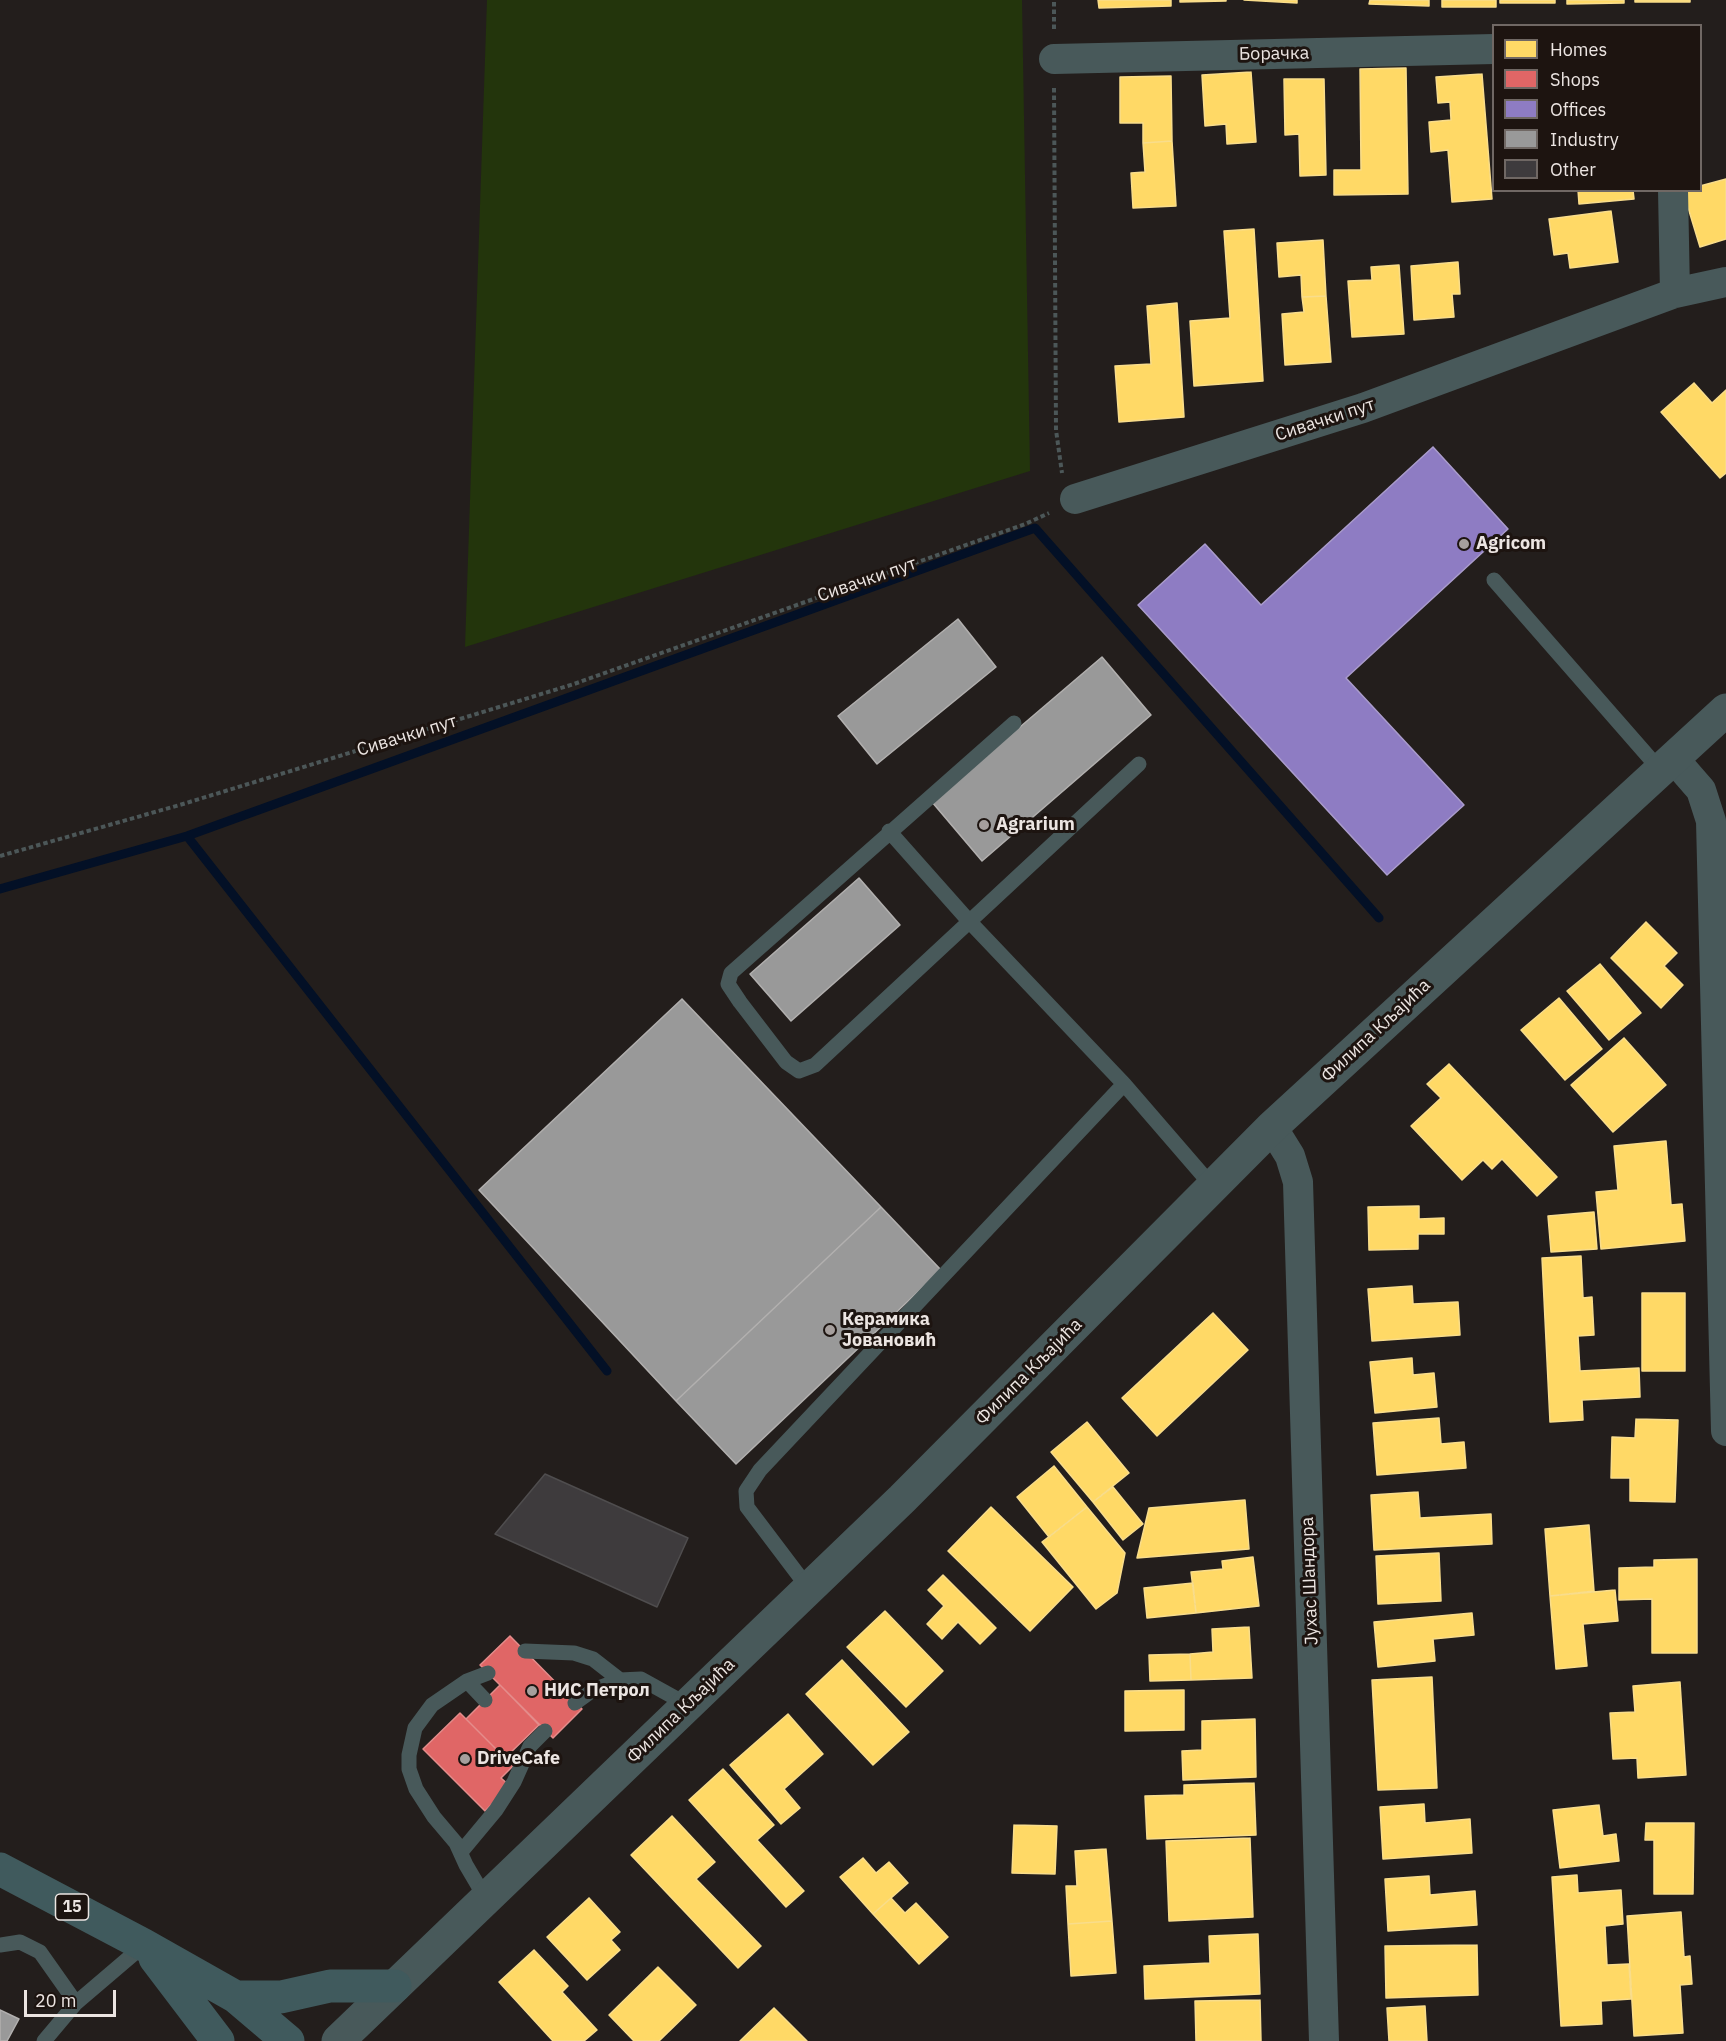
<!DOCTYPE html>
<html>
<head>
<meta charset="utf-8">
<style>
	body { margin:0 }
	#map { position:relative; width:1726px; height:2041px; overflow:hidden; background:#231e1c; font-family:"IBM Plex Sans",sans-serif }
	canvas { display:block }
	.legend { position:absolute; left:1492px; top:24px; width:210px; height:168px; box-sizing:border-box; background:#1d1410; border:2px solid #706864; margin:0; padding:8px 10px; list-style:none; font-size:18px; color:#ece5e2 }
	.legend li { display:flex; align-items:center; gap:12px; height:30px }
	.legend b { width:30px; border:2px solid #706864 }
	.scale { position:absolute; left:24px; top:1990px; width:92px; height:27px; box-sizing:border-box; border:3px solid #ece5e2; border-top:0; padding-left:8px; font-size:18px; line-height:21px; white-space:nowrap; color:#ece5e2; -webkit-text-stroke:4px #1d1410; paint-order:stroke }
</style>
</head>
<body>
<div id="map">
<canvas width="1726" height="2041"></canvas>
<ul class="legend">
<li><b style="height:16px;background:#ffd966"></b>Homes</li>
<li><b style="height:16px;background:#e06666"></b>Shops</li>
<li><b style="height:16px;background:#8e7cc3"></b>Offices</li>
<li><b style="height:16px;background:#999"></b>Industry</li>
<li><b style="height:16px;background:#3e3b3d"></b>Other</li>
</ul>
<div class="scale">20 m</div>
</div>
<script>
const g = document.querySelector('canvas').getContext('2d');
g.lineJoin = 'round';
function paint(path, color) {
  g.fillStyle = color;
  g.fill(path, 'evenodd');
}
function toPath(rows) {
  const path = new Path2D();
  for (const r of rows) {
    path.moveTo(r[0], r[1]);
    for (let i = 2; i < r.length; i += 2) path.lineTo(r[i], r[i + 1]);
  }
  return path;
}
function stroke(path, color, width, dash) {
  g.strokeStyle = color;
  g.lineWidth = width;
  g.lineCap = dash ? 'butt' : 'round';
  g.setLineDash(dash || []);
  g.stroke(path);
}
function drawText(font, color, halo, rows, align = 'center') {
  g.font = font + ' "IBM Plex Sans",sans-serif';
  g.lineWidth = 6;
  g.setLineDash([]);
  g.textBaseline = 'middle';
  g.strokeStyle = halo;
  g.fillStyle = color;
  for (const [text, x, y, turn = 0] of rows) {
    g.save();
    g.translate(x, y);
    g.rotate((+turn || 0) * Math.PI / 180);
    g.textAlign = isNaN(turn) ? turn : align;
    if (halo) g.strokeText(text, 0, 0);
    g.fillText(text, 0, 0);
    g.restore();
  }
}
paint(toPath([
	[487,0,1022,0,1030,471,465,647]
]), '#23350c');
const homes = toPath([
	[1098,0,1171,0,1171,6,1099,8,1098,0],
	[1180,0,1226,0,1226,1,1180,2,1180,0],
	[1244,0,1297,0,1297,3,1244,0],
	[1370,0,1429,0,1429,6,1369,4,1370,0],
	[1442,0,1496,0,1496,7,1442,7,1442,0],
	[1500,0,1555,0,1555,3,1500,3,1500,0],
	[1567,0,1624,0,1624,3,1567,4,1567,0],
	[1635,0,1690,0,1690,2,1635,2,1635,0],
	[1406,68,1408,194,1334,195,1334,170,1361,170,1360,69,1406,68],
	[1251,72,1256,142,1227,144,1226,124,1205,126,1202,75,1251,72],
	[1482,74,1492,199,1452,202,1448,150,1431,152,1429,122,1451,120,1450,102,1438,103,1436,77,1482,74],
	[1171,76,1172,141,1143,143,1143,123,1120,123,1120,77,1171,76],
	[1284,79,1324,79,1326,175,1300,176,1299,134,1285,135,1284,79],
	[1172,141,1176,206,1133,208,1131,173,1145,172,1143,143,1172,141],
	[1726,179,1726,239,1700,247,1683,191,1700,190,1700,186,1726,179],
	[1578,190,1633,190,1634,199,1579,204,1578,190],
	[1611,211,1618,262,1570,268,1568,253,1554,255,1549,219,1611,211],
	[1254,229,1263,381,1194,386,1190,321,1230,318,1224,231,1254,229],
	[1323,240,1326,296,1302,297,1301,275,1279,277,1277,243,1323,240],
	[1458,262,1460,294,1452,294,1454,317,1414,320,1411,266,1458,262],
	[1399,265,1404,334,1352,337,1348,281,1372,280,1371,267,1399,265],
	[1326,296,1331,362,1285,365,1282,314,1304,312,1302,297,1326,296],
	[1177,303,1184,417,1119,422,1115,366,1151,364,1147,306,1177,303],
	[1694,383,1712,403,1726,390,1726,473,1720,478,1661,412,1694,383],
	[1646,922,1677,953,1664,966,1683,985,1661,1008,1611,958,1646,922],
	[1600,964,1641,1013,1609,1040,1567,991,1600,964],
	[1559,998,1602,1049,1565,1080,1521,1030,1559,998],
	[1624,1038,1666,1085,1613,1132,1571,1085,1624,1038],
	[1449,1064,1557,1177,1537,1196,1502,1159,1492,1169,1483,1160,1462,1180,1411,1126,1441,1098,1427,1084,1449,1064],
	[1666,1141,1671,1205,1682,1204,1685,1241,1601,1249,1596,1192,1618,1190,1614,1146,1666,1141],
	[1419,1206,1419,1219,1444,1218,1444,1234,1418,1234,1418,1249,1369,1250,1368,1207,1419,1206],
	[1594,1212,1597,1249,1551,1252,1548,1216,1594,1212],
	[1581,1256,1583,1298,1592,1297,1594,1335,1578,1336,1580,1371,1639,1368,1640,1397,1582,1400,1583,1420,1550,1422,1542,1258,1581,1256],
	[1412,1286,1413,1304,1458,1302,1460,1335,1372,1341,1368,1289,1412,1286],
	[1642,1293,1685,1293,1685,1371,1642,1371,1642,1293],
	[1213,1313,1248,1350,1157,1436,1122,1398,1213,1313],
	[1412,1358,1413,1375,1434,1373,1437,1407,1375,1413,1370,1362,1412,1358],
	[1439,1418,1441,1444,1464,1442,1466,1468,1377,1475,1373,1423,1439,1418],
	[1636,1419,1678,1420,1675,1502,1630,1501,1630,1478,1611,1478,1612,1437,1635,1438,1636,1419],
	[1087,1422,1129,1473,1093,1502,1051,1452,1087,1422],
	[1054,1466,1087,1507,1049,1537,1017,1497,1054,1466],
	[1113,1487,1143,1524,1123,1540,1093,1502,1113,1487],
	[1418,1492,1420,1518,1491,1514,1492,1544,1374,1550,1371,1495,1418,1492],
	[1245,1500,1249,1549,1137,1558,1149,1508,1245,1500],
	[991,1507,1073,1587,1030,1631,948,1551,991,1507],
	[1087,1507,1125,1553,1117,1593,1096,1609,1042,1542,1087,1507],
	[1589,1525,1594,1591,1550,1596,1545,1529,1589,1525],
	[1439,1553,1441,1601,1378,1604,1376,1556,1439,1553],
	[1253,1557,1259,1606,1196,1613,1191,1572,1223,1569,1222,1561,1253,1557],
	[1697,1559,1697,1653,1652,1653,1652,1599,1619,1600,1619,1568,1654,1567,1654,1560,1697,1559],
	[943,1575,996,1628,980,1644,958,1622,942,1639,927,1624,944,1606,928,1590,943,1575],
	[1193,1583,1196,1613,1147,1618,1144,1588,1193,1583],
	[1615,1590,1618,1621,1583,1624,1587,1666,1556,1669,1550,1596,1615,1590],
	[885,1611,943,1671,906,1707,847,1647,885,1611],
	[1472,1613,1474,1635,1433,1639,1435,1661,1378,1667,1374,1622,1472,1613],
	[1249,1627,1252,1678,1191,1680,1190,1654,1213,1652,1212,1629,1249,1627],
	[1190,1654,1191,1680,1150,1681,1149,1655,1190,1654],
	[842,1660,909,1732,873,1765,806,1694,842,1660],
	[1432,1677,1437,1788,1378,1790,1372,1680,1432,1677],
	[1680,1682,1686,1775,1638,1778,1637,1758,1613,1759,1610,1713,1635,1712,1633,1686,1680,1682],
	[1184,1690,1184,1730,1125,1731,1125,1691,1184,1690],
	[788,1714,823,1754,784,1789,800,1808,781,1824,730,1765,788,1714],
	[1255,1719,1256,1777,1183,1780,1182,1751,1202,1750,1202,1721,1255,1719],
	[723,1769,774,1825,757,1840,804,1891,786,1907,689,1800,723,1769],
	[1254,1783,1256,1835,1147,1839,1145,1796,1184,1795,1184,1785,1254,1783],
	[1424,1804,1425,1823,1470,1819,1472,1853,1383,1859,1380,1807,1424,1804],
	[1599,1805,1603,1836,1616,1834,1619,1861,1560,1868,1553,1810,1599,1805],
	[672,1816,715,1862,696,1879,761,1946,738,1968,631,1855,672,1816],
	[1646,1823,1694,1823,1693,1894,1654,1894,1654,1840,1645,1840,1646,1823],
	[1014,1825,1057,1826,1055,1874,1012,1873,1014,1825],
	[1250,1838,1253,1917,1169,1921,1166,1841,1250,1838],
	[1106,1849,1112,1921,1068,1924,1066,1886,1077,1886,1075,1851,1106,1849],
	[863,1858,876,1873,889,1862,908,1883,873,1914,840,1877,863,1858],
	[1577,1875,1578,1893,1621,1890,1623,1924,1605,1926,1607,1965,1629,1964,1631,1999,1601,2001,1602,2024,1561,2026,1552,1877,1577,1875],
	[1429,1876,1430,1895,1475,1891,1477,1925,1388,1931,1385,1879,1429,1876],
	[589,1898,620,1932,611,1940,620,1950,587,1980,547,1937,589,1898],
	[891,1898,905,1913,916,1903,948,1937,919,1964,873,1914,891,1898],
	[1681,1912,1684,1957,1690,1956,1692,1984,1680,1985,1683,2033,1634,2036,1627,1916,1681,1912],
	[1112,1921,1116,1973,1071,1976,1068,1924,1112,1921],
	[1258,1934,1260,1994,1145,1999,1144,1966,1210,1963,1209,1936,1258,1934],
	[1477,1945,1478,1995,1386,1998,1385,1946,1477,1945],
	[534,1950,568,1986,562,1992,597,2030,584,2041,553,2041,499,1982,534,1950],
	[658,1967,696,2005,659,2041,634,2041,609,2015,658,1967],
	[1260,2000,1261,2041,1196,2041,1195,2001,1260,2000],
	[1425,2006,1427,2041,1389,2041,1387,2008,1425,2006],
	[774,2008,807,2041,740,2041,774,2008]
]);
paint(homes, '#ffd966');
stroke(homes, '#f9dd8b', 1.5);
const shops = toPath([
	[510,1636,582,1709,553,1738,480,1665,510,1636],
	[500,1685,539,1725,505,1758,466,1719,500,1685],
	[460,1713,513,1766,501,1778,510,1786,485,1811,423,1749,460,1713]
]);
paint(shops, '#e06666');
stroke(shops, '#e48c8b', 1.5);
const offices = toPath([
	[1433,447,1508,529,1346,678,1464,805,1387,875,1138,605,1205,544,1261,605,1433,447]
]);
paint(offices, '#8e7cc3');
stroke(offices, '#aa9ccc', 1.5);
const industry = toPath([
	[958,619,996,667,877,764,838,716,958,619],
	[1102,657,1151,715,982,861,932,802,1102,657],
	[859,878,900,925,791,1021,750,974,859,878],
	[682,999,881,1207,676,1401,479,1190,682,999],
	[881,1207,941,1270,736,1464,676,1401,881,1207],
	[0,2010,19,2019,7,2041,0,2041,0,2010]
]);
paint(industry, '#999');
stroke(industry, '#b2b0af', 1.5);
stroke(toPath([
	[187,836,607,1371],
	[0,889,187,836,1035,528,1379,918]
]), '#031026', 9);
const building = toPath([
	[545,1474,688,1538,657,1607,495,1534,545,1474]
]);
paint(building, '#3e3b3d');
stroke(building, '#4f4d4e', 1.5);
stroke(toPath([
	[1054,29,1054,0],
	[1054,88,1056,430,1062,473],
	[0,856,183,804,574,684,1025,524,1049,513]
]), '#4c5758', 4, [4.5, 3]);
stroke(toPath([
	[1494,580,1661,771],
	[1014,723,731,973,728,984,740,1002,786,1062,799,1071,815,1065,1139,764],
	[889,831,968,920,1124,1084,1213,1187],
	[809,1589,747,1507,746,1491,760,1470,1124,1084],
	[525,1651,574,1653,593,1659,620,1680],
	[467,1681,485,1700],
	[575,1703,593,1690,620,1680,641,1679,688,1705],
	[461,1852,496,1810,514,1782,530,1746,545,1731],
	[486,1899,466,1865,456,1843,434,1817,416,1789,409,1769,409,1755,415,1728,432,1705,467,1681,488,1673],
	[0,1945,20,1942,40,1952,76,2003],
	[44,2041,76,2003,144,1945]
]), '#48595a', 15);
stroke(toPath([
	[1054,59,1494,49],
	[1673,190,1675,293],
	[1075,499,1363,408,1675,293,1726,282],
	[1674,759,1701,790,1711,821,1726,1431],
	[1272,1127,1290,1156,1298,1182,1324,2041]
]), '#48595a', 30);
stroke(toPath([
	[338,2041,902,1499,1272,1127,1726,710]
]), '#48595a', 33);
stroke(toPath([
	[0,1869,144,1945,236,1997,288,2041],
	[155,1958,218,2041],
	[236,1997,281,1997,330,1986,395,1986]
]), '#405a5d', 33);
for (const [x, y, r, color] of [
	[1464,544,6,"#a69f9d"],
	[984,825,6,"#a69f9d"],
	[830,1330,6,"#a69f9d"],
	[532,1691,6,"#a69f9d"],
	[465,1759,6,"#a69f9d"]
]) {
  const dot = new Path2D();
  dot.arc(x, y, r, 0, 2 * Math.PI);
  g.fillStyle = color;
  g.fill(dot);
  stroke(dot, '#1d1410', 2);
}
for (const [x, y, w] of [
	[72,1907,33]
]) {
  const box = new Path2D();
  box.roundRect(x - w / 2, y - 13, w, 26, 4.5);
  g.fillStyle = '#1d1410';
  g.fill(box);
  stroke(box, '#ece5e2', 1.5);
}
drawText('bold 16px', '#ece5e2', null, [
	["15",72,1907]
]);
drawText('18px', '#ece5e2', '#1d1410', [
	["Борачка",1274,54,-1],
	["Сивачки пут",1325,420,-18],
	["Сивачки пут",867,580,-19],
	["Сивачки пут",407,736,-17],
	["Филипа Кљајића",1376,1031,-43],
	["Филипа Кљајића",1029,1372,-45],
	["Јухас Шандора",1310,1581,-92],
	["Филипа Кљајића",681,1711,-44]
]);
drawText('bold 18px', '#ece5e2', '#1d1410', [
	["Agricom",1476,544],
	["Agrarium",996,825],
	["Керамика",842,1320],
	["Јовановић",842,1341],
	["НИС Петрол",544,1691],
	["DriveCafe",477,1759]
], 'left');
</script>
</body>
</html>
